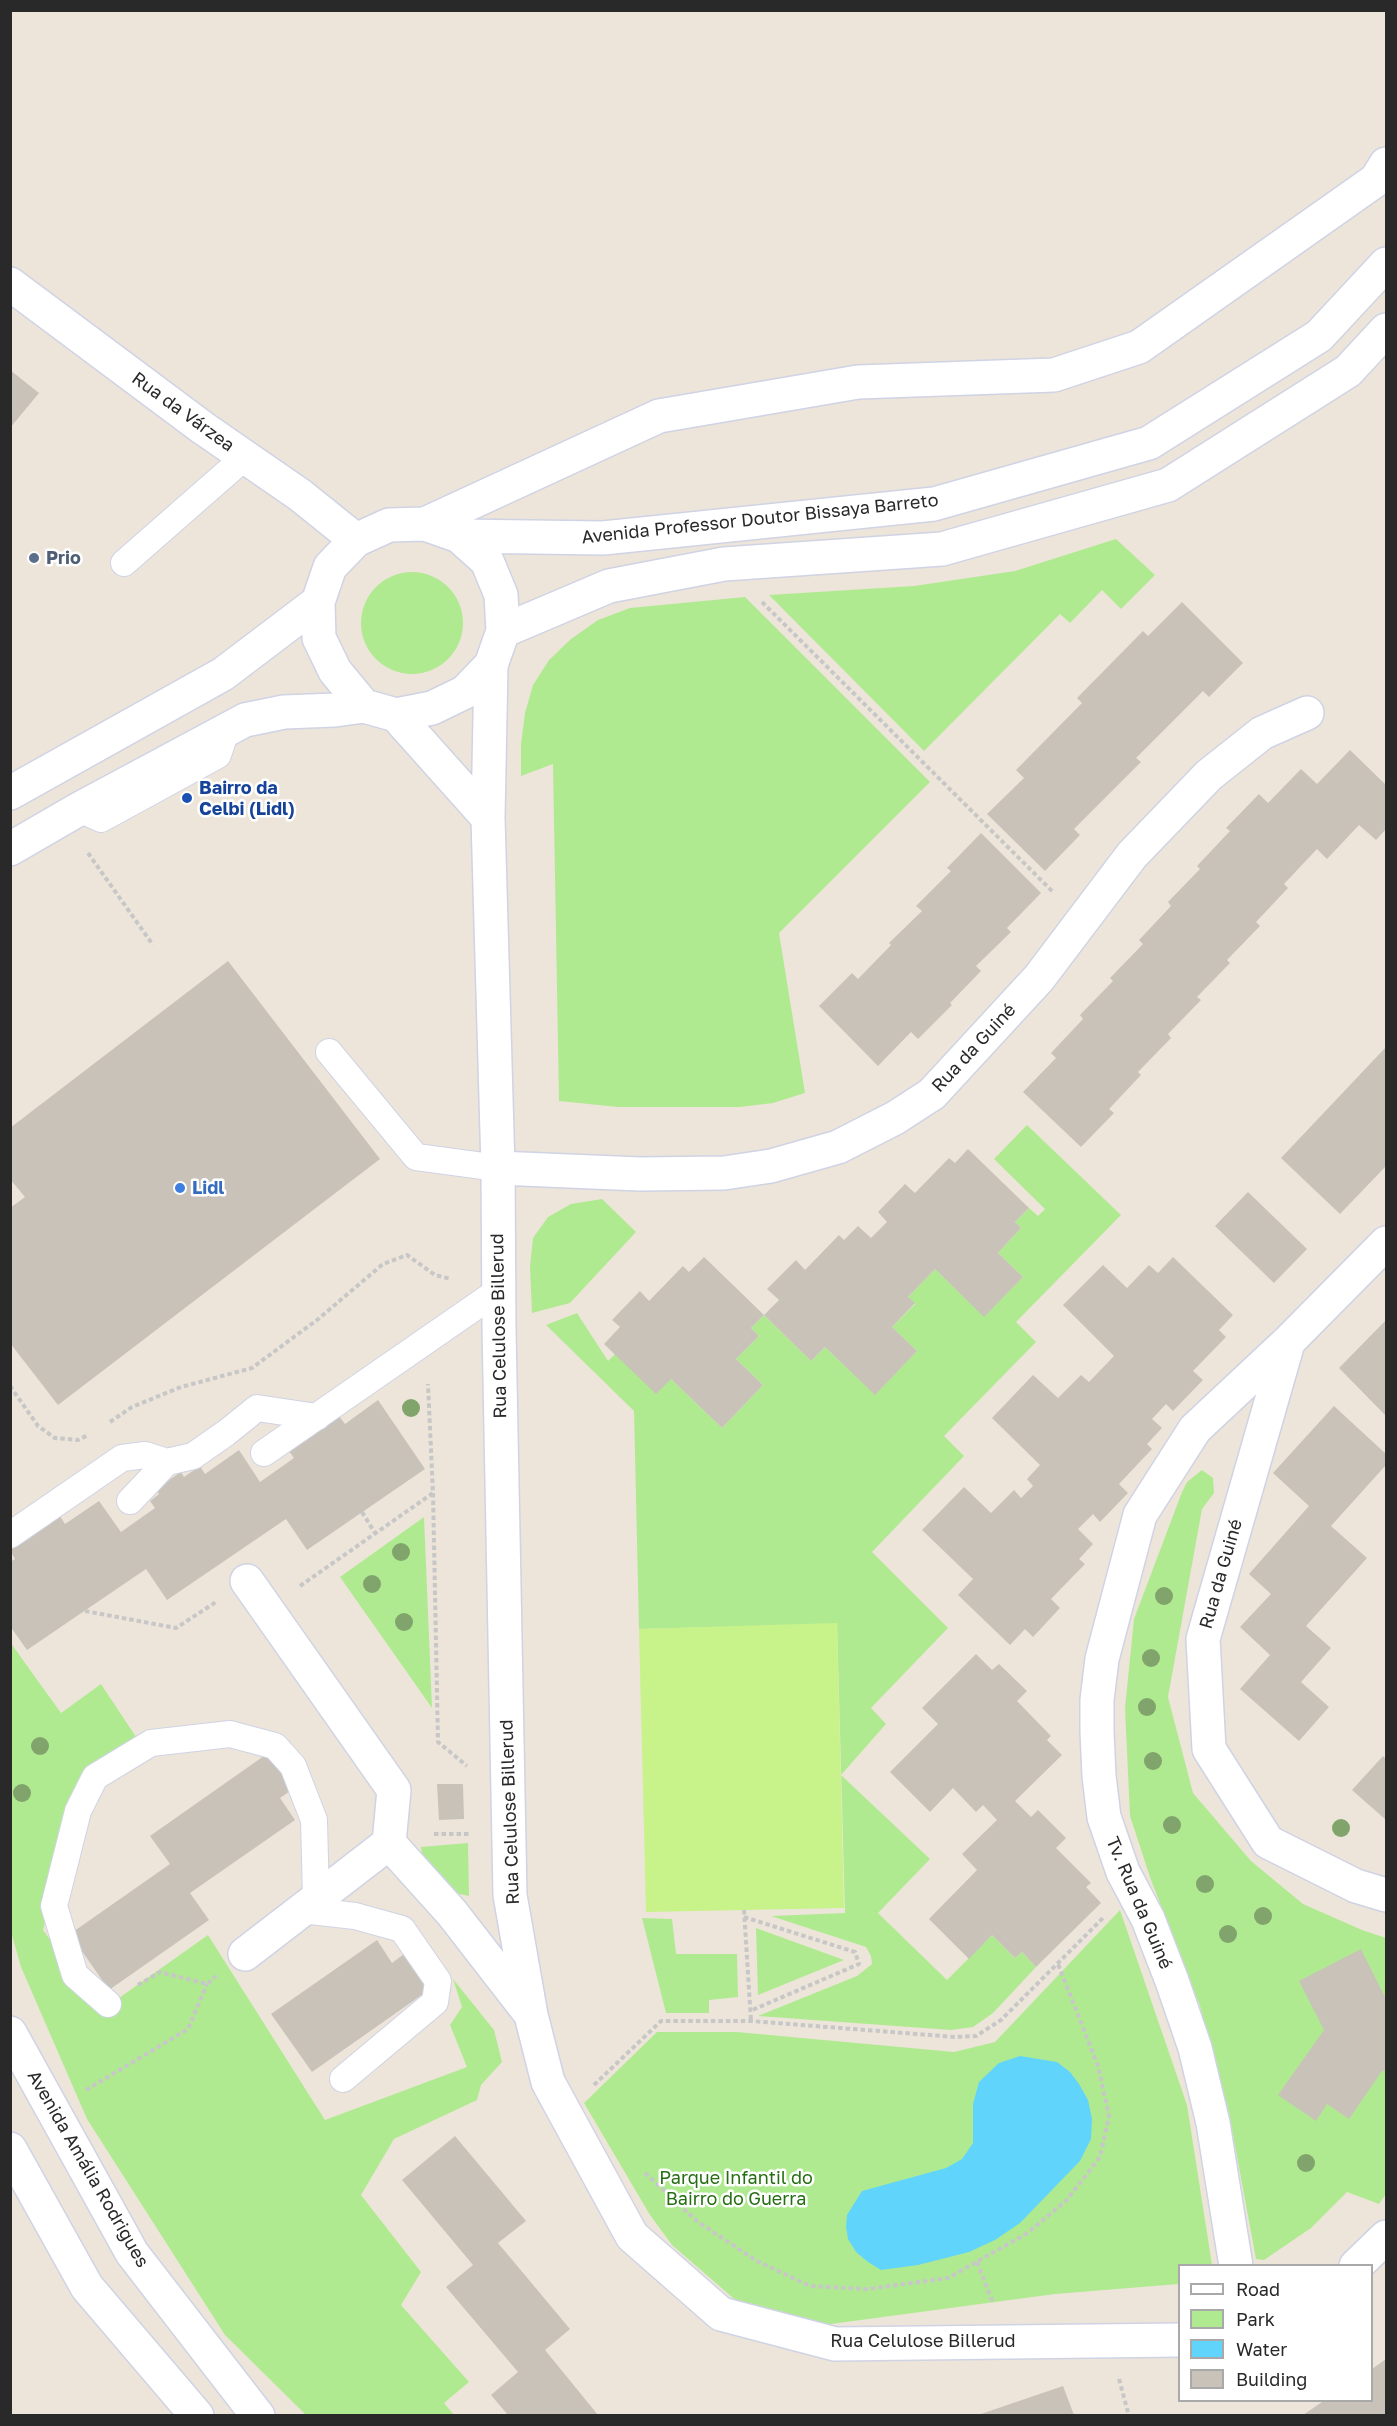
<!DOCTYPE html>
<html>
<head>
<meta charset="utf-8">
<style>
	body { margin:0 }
	#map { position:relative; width:1397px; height:2426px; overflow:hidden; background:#ede5da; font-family:"Golos Text",sans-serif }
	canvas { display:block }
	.frame { position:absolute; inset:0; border:12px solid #292929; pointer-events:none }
	.legend { position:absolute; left:1178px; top:2264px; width:195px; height:138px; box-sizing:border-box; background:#fff; border:2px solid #a9a9a9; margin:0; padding:8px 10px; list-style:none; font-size:18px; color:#292929 }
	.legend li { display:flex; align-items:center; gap:12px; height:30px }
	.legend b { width:30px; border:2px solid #a9a9a9 }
</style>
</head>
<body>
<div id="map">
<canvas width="1397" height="2426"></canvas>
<div class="frame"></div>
<ul class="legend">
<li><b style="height:8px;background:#fff"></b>Road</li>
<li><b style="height:16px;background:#b0ea90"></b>Park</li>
<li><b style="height:16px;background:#61d4fb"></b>Water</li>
<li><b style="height:16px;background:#c8c2b9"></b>Building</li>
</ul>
</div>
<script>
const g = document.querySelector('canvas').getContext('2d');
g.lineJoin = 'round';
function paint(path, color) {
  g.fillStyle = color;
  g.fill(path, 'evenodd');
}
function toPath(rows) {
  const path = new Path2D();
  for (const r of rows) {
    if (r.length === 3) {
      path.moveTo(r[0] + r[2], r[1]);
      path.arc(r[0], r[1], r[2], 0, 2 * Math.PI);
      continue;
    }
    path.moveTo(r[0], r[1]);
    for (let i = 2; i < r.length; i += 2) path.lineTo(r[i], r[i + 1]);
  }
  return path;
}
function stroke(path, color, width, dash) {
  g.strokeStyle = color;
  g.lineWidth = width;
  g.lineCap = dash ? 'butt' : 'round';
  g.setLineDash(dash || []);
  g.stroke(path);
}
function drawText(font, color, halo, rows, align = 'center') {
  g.font = font + ' "Golos Text",sans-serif';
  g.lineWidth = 5;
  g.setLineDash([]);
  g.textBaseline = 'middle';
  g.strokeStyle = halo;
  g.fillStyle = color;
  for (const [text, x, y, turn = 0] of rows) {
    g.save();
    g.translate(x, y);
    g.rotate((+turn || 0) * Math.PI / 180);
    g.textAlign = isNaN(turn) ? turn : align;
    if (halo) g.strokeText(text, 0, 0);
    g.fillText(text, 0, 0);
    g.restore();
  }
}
paint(toPath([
	[1116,539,1155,575,1121,609,1102,590,1070,623,1060,614,924,751,769,595,914,586,1015,571],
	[412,623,51],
	[745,597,930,782,779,933,805,1093,773,1103,740,1107,618,1107,559,1101,553,764,521,776,521,744,525,713,533,685,549,660,571,639,598,620,630,608],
	[1027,1125,1121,1215,1016,1322,1036,1342,944,1436,964,1456,872,1552,948,1628,871,1708,886,1724,841,1775,930,1859,878,1913,947,1980,992,1935,1015,1958,1022,1952,1036,1967,993,2013,973,2027,951,2030,758,2016,857,1976,872,1964,871,1956,866,1947,771,1916,845,1913,837,1624,639,1629,634,1411,546,1325,577,1313,608,1361,615,1354,671,1379,722,1428,763,1385,736,1359,759,1336,751,1328,764,1315,811,1361,825,1347,875,1394,917,1351,892,1327,915,1304,908,1297,935,1269,984,1316,1023,1277,998,1253,1021,1228,1015,1222,1029,1208,1038,1216,1045,1209,994,1159],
	[602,1199,636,1232,570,1303,532,1313,530,1266,533,1238,548,1217,571,1204],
	[1202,1470,1213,1478,1214,1493,1202,1509,1168,1697,1193,1793,1251,1861,1303,1904,1362,1930,1386,1938,1386,2194,1379,2204,1347,2192,1311,2228,1264,2260,1256,2259,1228,2108,1200,2006,1151,1880,1130,1816,1125,1708,1134,1619,1182,1492,1187,1482],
	[424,1517,432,1708,340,1577],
	[10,1642,61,1713,101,1684,140,1743,74,1806,43,1930,102,2010,208,1935,325,2120,467,2067,450,2025,462,2007,453,1979,494,2030,502,2062,481,2085,477,2100,394,2139,361,2195,421,2272,401,2305,469,2382,444,2403,454,2415,306,2415,225,2335,87,2119,21,1967,11,1932],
	[468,1843,469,1896,455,1893,422,1855,421,1847],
	[1120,1910,1187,2105,1212,2265,1180,2266,1179,2284,1055,2294,816,2326,740,2304,672,2245,650,2215,584,2103,657,2032,737,2032,954,2052,995,2042],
	[642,1918,672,1919,676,1954,737,1954,738,1997,709,2000,709,2013,666,2013],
	[756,1928,844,1960,758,1995]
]), '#b0ea90');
paint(toPath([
	[837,1623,844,1908,646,1912,639,1629]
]), '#c8f38a');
paint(toPath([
	[1020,2056,1057,2062,1070,2072,1079,2084,1088,2100,1092,2119,1091,2139,1080,2161,1020,2223,995,2240,969,2252,918,2265,881,2270,868,2262,856,2252,848,2239,846,2227,847,2215,862,2191,946,2168,962,2159,973,2143,973,2104,979,2082,999,2063]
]), '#61d4fb');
paint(toPath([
	[10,370,39,393,10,428],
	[1182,602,1243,663,1209,697,1203,691,1136,758,1141,762,1074,829,1080,835,1045,871,987,814,1024,778,1016,770,1082,703,1077,698,1143,631,1148,636],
	[1350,750,1386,785,1386,829,1376,840,1359,825,1327,859,1317,849,1284,884,1288,888,1256,922,1260,926,1227,960,1230,963,1197,997,1201,1000,1168,1034,1171,1038,1138,1072,1141,1075,1109,1109,1114,1113,1081,1147,1023,1092,1056,1058,1051,1053,1083,1019,1080,1015,1113,981,1110,978,1143,944,1139,940,1171,906,1168,902,1200,869,1197,866,1230,831,1226,828,1259,794,1268,803,1301,769,1317,784],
	[981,833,1041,893,1007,928,1011,932,976,966,981,971,950,1003,952,1005,918,1039,911,1032,878,1066,819,1006,852,973,858,979,891,945,889,943,922,911,916,906,951,871,947,868],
	[228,961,380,1159,58,1405,10,1343,10,1208,25,1197,10,1179,10,1128],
	[1386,1047,1386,1166,1340,1214,1281,1158],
	[968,1149,1029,1208,1015,1222,1021,1228,998,1253,1023,1277,984,1317,935,1269,908,1297,915,1303,892,1327,917,1351,875,1395,825,1347,811,1361,764,1315,779,1300,767,1289,796,1260,805,1270,839,1235,844,1240,858,1226,871,1238,887,1222,878,1212,905,1184,915,1193,949,1158,955,1163],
	[1248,1192,1307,1249,1274,1283,1215,1226],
	[704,1257,764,1315,751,1328,759,1336,736,1359,763,1385,722,1428,671,1379,656,1394,604,1344,620,1327,612,1320,640,1291,649,1301,683,1266,689,1272],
	[1173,1257,1233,1315,1219,1330,1226,1337,1193,1371,1203,1380,1173,1411,1166,1404,1152,1419,1162,1428,1147,1444,1152,1449,1119,1484,1128,1493,1100,1522,1093,1514,1078,1529,1093,1544,1079,1559,1085,1564,1051,1599,1060,1608,1033,1637,1025,1629,1010,1645,958,1595,973,1579,922,1530,964,1487,991,1513,1014,1490,1021,1498,1033,1486,1027,1479,1040,1465,992,1418,1033,1375,1058,1398,1081,1375,1089,1382,1114,1356,1063,1305,1103,1265,1127,1288,1149,1265,1158,1273],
	[1386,1320,1386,1416,1339,1368],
	[378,1400,425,1469,307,1550,286,1519,167,1600,146,1569,27,1650,10,1626,10,1562,15,1559,10,1550,20,1544,16,1539,41,1522,44,1527,60,1516,65,1524,99,1501,121,1532,155,1508,150,1501,159,1494,156,1489,181,1472,184,1477,200,1466,205,1474,239,1450,260,1482,294,1458,289,1451,339,1416,345,1424],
	[1334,1406,1386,1454,1386,1465,1331,1526,1367,1558,1306,1626,1331,1648,1301,1682,1329,1707,1299,1741,1240,1689,1270,1655,1240,1627,1271,1594,1249,1574,1309,1506,1273,1473],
	[976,1654,992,1670,999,1664,1027,1691,1017,1701,1051,1736,1047,1740,1062,1755,1015,1801,1031,1817,1038,1810,1066,1838,1056,1848,1091,1883,1086,1887,1101,1903,1036,1967,1022,1952,1015,1958,992,1935,969,1959,929,1919,977,1870,962,1854,997,1820,983,1805,976,1812,953,1788,930,1812,890,1772,938,1724,922,1708],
	[271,1751,296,1787,280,1798,295,1820,190,1893,209,1920,109,1990,70,1934,170,1864,150,1836],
	[1383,1756,1386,1759,1386,1820,1352,1790],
	[437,1784,463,1784,464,1819,439,1820],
	[377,1940,392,1963,408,1951,433,1987,312,2072,271,2014],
	[1361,1949,1386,1999,1386,2071,1382,2071,1349,2119,1327,2104,1316,2121,1278,2095,1324,2030,1299,1981],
	[455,2136,526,2221,498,2243,570,2329,545,2350,598,2415,508,2415,491,2395,518,2372,446,2287,473,2265,402,2180],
	[1386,2359,1386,2415,1303,2415,1325,2400,1372,2400,1372,2369],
	[1063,2386,1074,2415,978,2415]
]), '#c8c2b9');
const service = toPath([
	[124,563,245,457],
	[79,809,101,819,218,755,227,728],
	[329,1052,416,1157,498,1168],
	[264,1453,498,1291],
	[130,1501,167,1462,193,1456,226,1433,257,1408,317,1417],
	[10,1535,122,1458,145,1455,167,1462],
	[302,1910,355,1916,402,1929,438,1981,435,2002,343,2079],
	[108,2004,75,1975,54,1906,78,1811,95,1777,151,1743,230,1734,275,1746,293,1766,314,1820,316,1899]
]);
const minor = toPath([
	[10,284,203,428,300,495,356,540],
	[425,524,659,416,858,382,1054,375,1139,347,1376,180,1386,164],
	[491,665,488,818,498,1168,499,1328,510,1895,531,2015,548,2082,632,2236,721,2314,835,2344,1180,2340],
	[396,715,488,818],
	[498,1168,640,1174,724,1173,771,1166,838,1147,895,1118,932,1094,1039,978,1132,855,1209,775,1262,733,1307,713],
	[1288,1343,1203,1639,1209,1749,1268,1842,1356,1886,1386,1895],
	[247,1581,394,1790,389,1843,452,1913,528,2011],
	[245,1954,389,1843],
	[1236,2266,1213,2123,1195,2048,1172,1981,1148,1919,1123,1872,1104,1817,1099,1776,1097,1732,1097,1700,1102,1659,1140,1515,1195,1429,1288,1342,1386,1243],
	[1356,2266,1386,2237]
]);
const secondary = toPath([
	[425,524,459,536,487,561,501,595,503,631,491,665,465,692,432,708,396,715,364,706,335,671,319,638,318,602,330,567,356,540,389,525,425,524],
	[459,536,603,538,934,504,1149,443,1319,336,1386,264],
	[503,631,609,586,724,564,942,549,1168,485,1348,371,1386,330],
	[10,793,223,674,318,602],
	[10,849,79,809,245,720,284,712,335,710,364,706],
	[10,2033,132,2253,258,2416],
	[10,2149,87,2287,197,2416]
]);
stroke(service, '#cfd3e4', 28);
stroke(minor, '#cfd3e4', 36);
stroke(secondary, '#cfd3e4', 36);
stroke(toPath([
	[762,602,1054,893],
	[88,853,153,945],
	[10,1386,38,1426,55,1438,78,1440,88,1435],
	[110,1422,132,1407,181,1387,252,1368,317,1320,383,1264,407,1255,435,1275,451,1279],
	[433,1493,438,1742,467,1766],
	[362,1512,375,1533],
	[300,1586,433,1493,428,1384],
	[85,1611,176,1628,216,1602],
	[434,1834,471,1834],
	[744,1910,751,2021],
	[744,1917,855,1952,859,1964,750,2011],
	[138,1985,160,1972,207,1984,216,1976],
	[594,2085,661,2021,751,2021,955,2037,976,2036,1001,2020,1104,1917],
	[86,2090,188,2029,207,1984],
	[645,2173,698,2222,757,2261,810,2286,867,2289,948,2278,1026,2234,1066,2201,1100,2157,1109,2116,1098,2066,1058,1964],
	[977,2262,993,2303],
	[1119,2379,1129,2416]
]), '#c7c7c7', 4, [4.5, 3]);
stroke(service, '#fff', 26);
stroke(minor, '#fff', 33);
stroke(secondary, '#fff', 33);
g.fillStyle = '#80a46c';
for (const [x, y] of [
	[411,1408],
	[401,1552],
	[372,1584],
	[1164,1596],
	[404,1622],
	[1151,1658],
	[1147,1707],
	[40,1746],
	[1153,1761],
	[22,1793],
	[1172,1825],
	[1341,1828],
	[1205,1884],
	[1263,1916],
	[1228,1934],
	[1306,2163]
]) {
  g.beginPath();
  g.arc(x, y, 9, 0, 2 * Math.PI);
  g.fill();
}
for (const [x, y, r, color] of [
	[34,558,6,"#5c6f8a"],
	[187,798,6,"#1a4fb4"],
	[180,1188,6,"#3f7fe0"]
]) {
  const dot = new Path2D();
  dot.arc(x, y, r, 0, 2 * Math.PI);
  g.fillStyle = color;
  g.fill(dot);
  stroke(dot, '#fff', 2);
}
drawText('18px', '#292929', '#fff', [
	["Rua da Várzea",183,412,36],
	["Avenida Professor Doutor Bissaya Barreto",760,519,-6],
	["Rua da Guiné",974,1048,-47],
	["Rua Celulose Billerud",499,1326,-91],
	["Rua da Guiné",1221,1574,-74],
	["Rua Celulose Billerud",510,1812,-92],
	["Tv. Rua da Guiné",1139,1903,67],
	["Avenida Amália Rodrigues",88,2169,60],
	["Rua Celulose Billerud",923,2341]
]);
drawText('bold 18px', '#4e5e75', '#fff', [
	["Prio",46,558]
], 'left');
drawText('bold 18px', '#164399', '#fff', [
	["Bairro da",199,788],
	["Celbi (Lidl)",199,809]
], 'left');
drawText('bold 18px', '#366cbe', '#fff', [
	["Lidl",192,1188]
], 'left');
drawText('18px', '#266e12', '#fff', [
	["Parque Infantil do",736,2178],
	["Bairro do Guerra",736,2199]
]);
</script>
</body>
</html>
